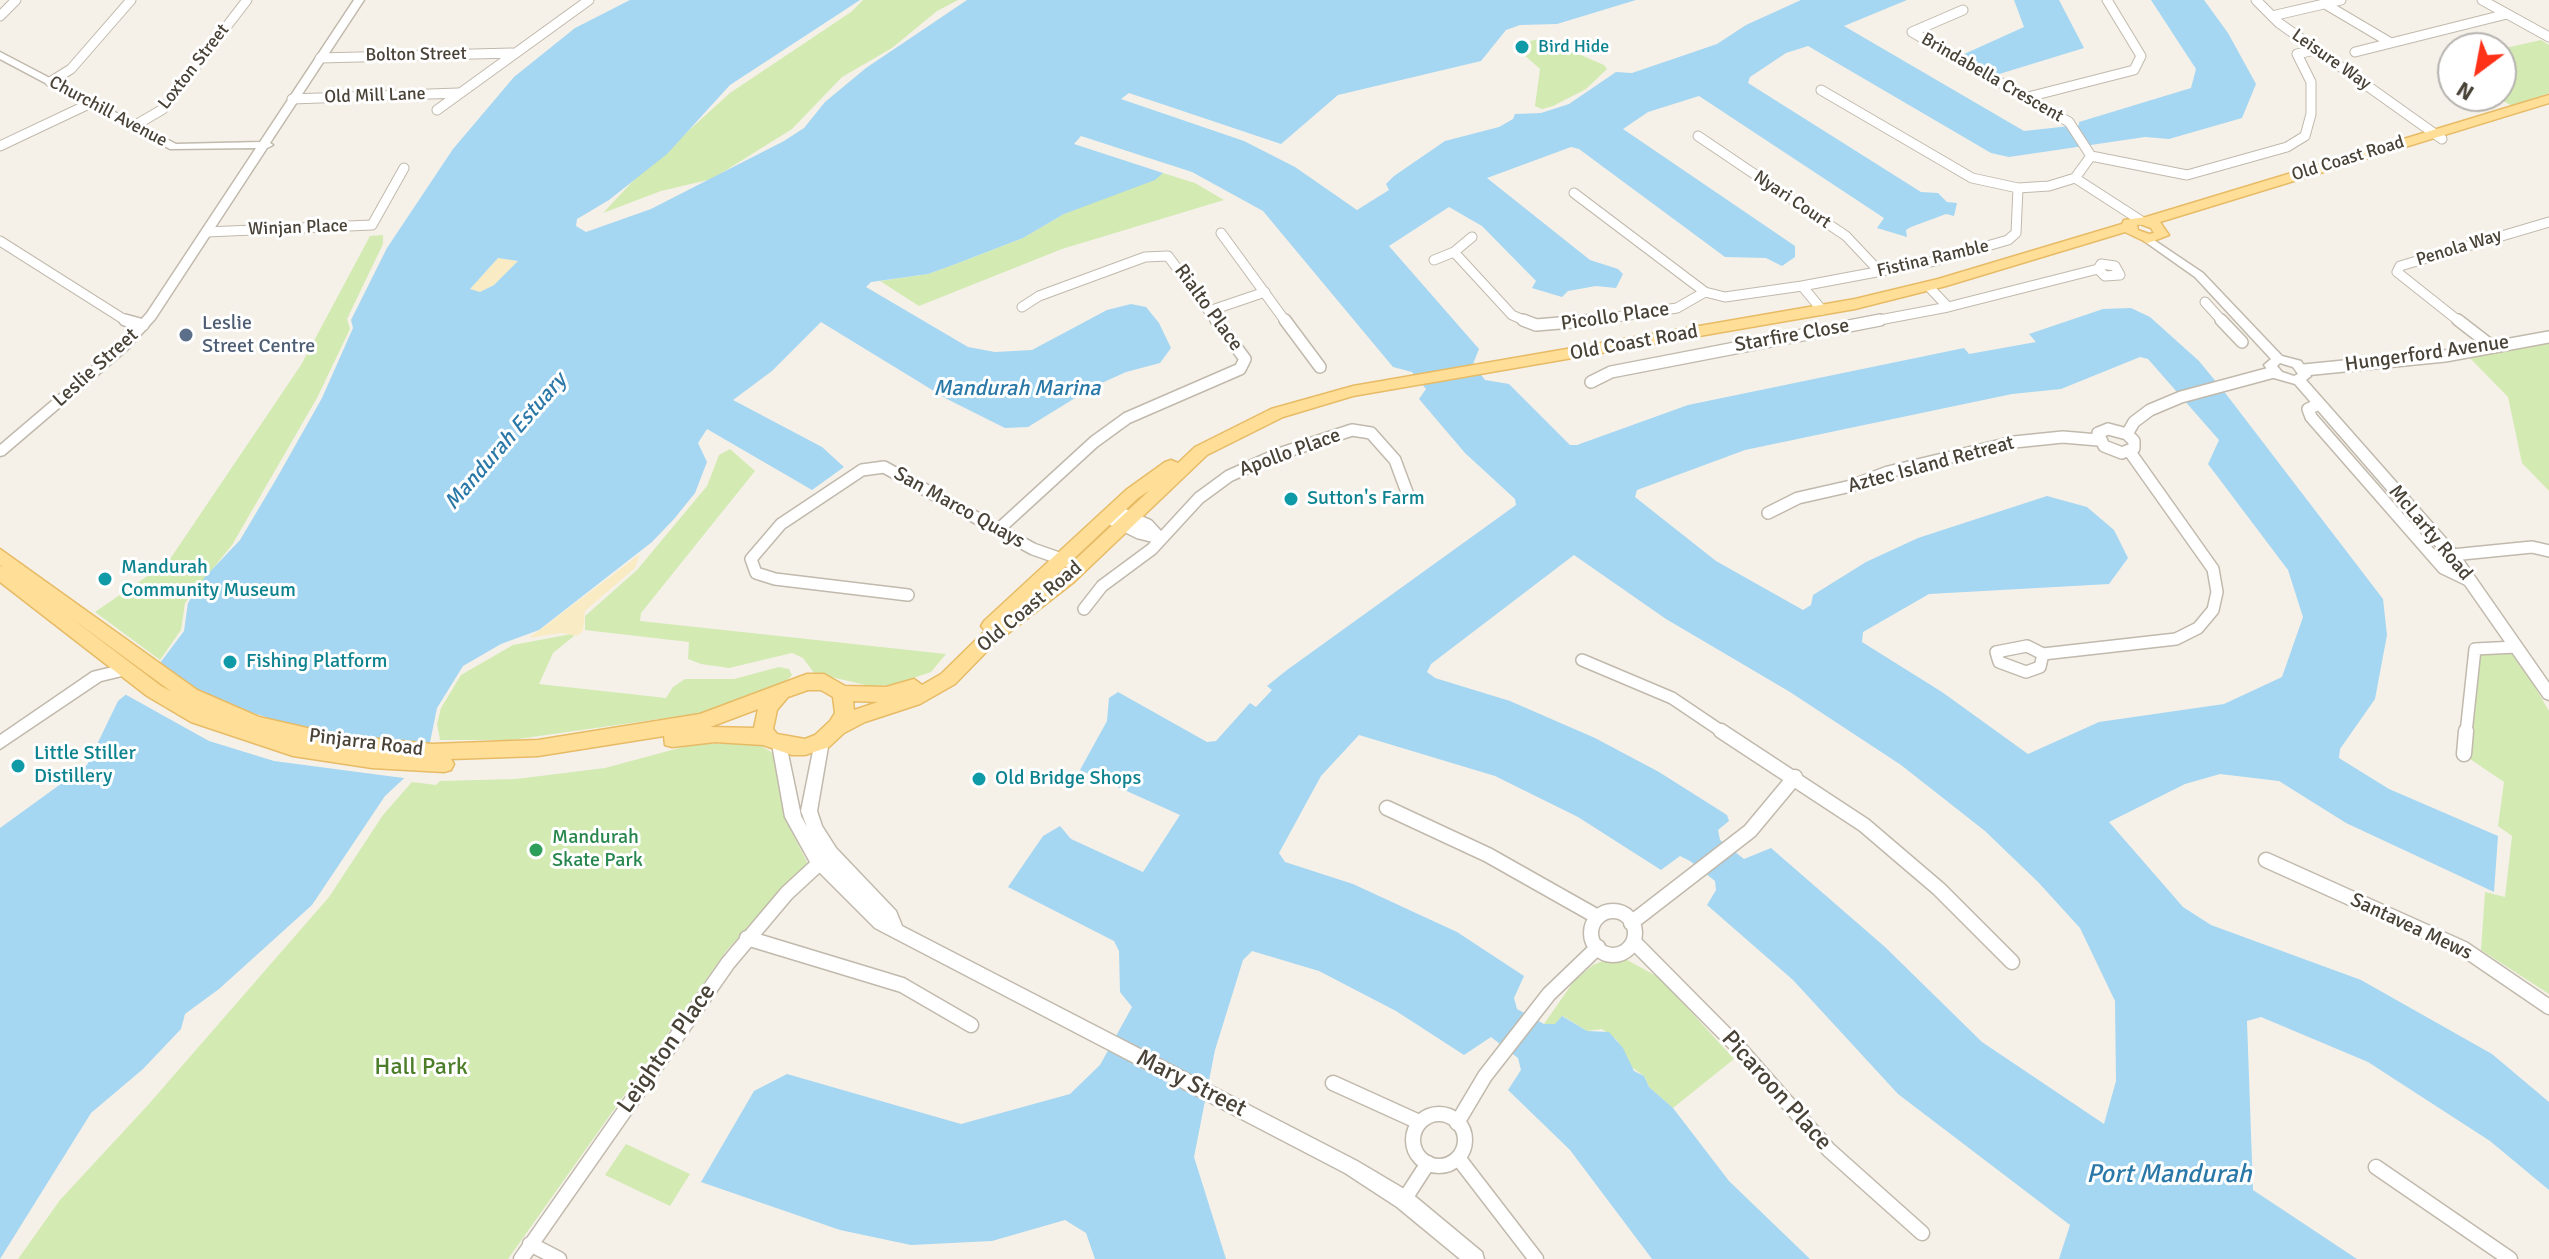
<!DOCTYPE html>
<html>
<head>
<meta charset="utf-8">
<style>
	body { margin:0 }
	#map { position:relative; width:2549px; height:1259px; overflow:hidden; background:#f5f1e9; font-family:Signika,sans-serif }
	canvas { display:block }
	.north { position:absolute; left:2437px; top:32px; width:80px; height:80px; box-sizing:border-box; background:#fff; border:2px solid #b6b3af; border-radius:50%; rotate:212deg; font-size:22px; font-weight:700; line-height:32px; text-align:center; color:#494237 }
	.north::after { content:''; display:block; margin:auto; width:28px; height:36px; background:#ff3117; clip-path:polygon(50% 0,100% 100%,50% 72%,0 100%) }
</style>
</head>
<body>
<div id="map">
<canvas width="2549" height="1259"></canvas>
<div class="north">N</div>
</div>
<script>
const g = document.querySelector('canvas').getContext('2d');
g.lineJoin = 'round';
function paint(path, color) {
  g.fillStyle = color;
  g.fill(path, 'evenodd');
}
function toPath(rows) {
  const path = new Path2D();
  for (const r of rows) {
    if (r.length === 3) {
      path.moveTo(r[0] + r[2], r[1]);
      path.arc(r[0], r[1], r[2], 0, 2 * Math.PI);
      continue;
    }
    path.moveTo(r[0], r[1]);
    for (let i = 2; i < r.length; i += 2) path.lineTo(r[i], r[i + 1]);
  }
  return path;
}
function stroke(path, color, width, dash) {
  g.strokeStyle = color;
  g.lineWidth = width;
  g.lineCap = dash ? 'butt' : 'round';
  g.setLineDash(dash || []);
  g.stroke(path);
}
function drawText(font, color, halo, rows, align = 'center') {
  g.font = font + ' Signika,sans-serif';
  g.lineWidth = 6;
  g.setLineDash([]);
  g.textBaseline = 'middle';
  g.strokeStyle = halo;
  g.fillStyle = color;
  for (const [text, x, y, turn = 0] of rows) {
    g.save();
    g.translate(x, y);
    g.rotate((+turn || 0) * Math.PI / 180);
    g.textAlign = isNaN(turn) ? turn : align;
    if (halo) g.strokeText(text, 0, 0);
    g.fillText(text, 0, 0);
    g.restore();
  }
}
paint(toPath([
	[863,0,958,0,937,11,892,48,842,77,792,129,712,179,661,191,603,213,633,181,730,93,851,12],
	[1541,38,1604,65,1607,69,1586,89,1553,106,1542,109,1535,106,1540,69,1514,46],
	[2541,40,2549,45,2549,93,2512,106,2495,96,2501,96,2501,49],
	[1163,173,1195,183,1224,200,1062,249,919,306,880,281,928,274,953,265,1023,238,1064,214],
	[383,235,383,244,347,319,350,329,317,398,232,545,185,603,181,630,160,660,95,612,168,562,301,365,370,236],
	[2549,337,2549,491,2522,463,2508,397,2464,352],
	[730,449,755,471,641,613,640,621,946,654,931,672,893,685,870,686,814,673,803,658,792,653,729,668,701,664,688,659,689,642,585,630,585,616,637,570,707,486,719,455],
	[571,634,574,636,553,653,539,684,666,698,673,687,685,679,734,679,779,667,789,669,792,675,786,682,716,711,511,740,440,740,437,724,441,708,461,675,513,645],
	[2514,651,2549,711,2549,994,2481,950,2485,892,2505,897,2512,836,2498,826,2504,782,2470,759,2480,654],
	[694,744,758,744,776,755,787,822,808,864,727,950,508,1259,18,1259,60,1200,148,1105,329,897,383,815,412,782,436,785,440,781,516,779,605,768],
	[1608,959,1627,960,1660,978,1734,1059,1673,1108,1649,1087,1644,1076,1630,1066,1617,1040,1602,1029,1587,1031,1563,1016,1556,1024,1544,1024,1574,981,1593,965],
	[626,1144,690,1174,670,1206,605,1175]
]), '#d3eab2');
paint(toPath([
	[498,258,518,261,494,285,480,292,470,289],
	[640,554,635,568,585,611,583,631,577,636,561,633,529,638]
]), '#f9ecc5');
paint(toPath([
	[630,0,860,0,730,85,667,154,609,200,577,219,576,226,586,232,651,209,784,141,804,128,825,102,866,68,967,0,1636,0,1557,24,1520,25,1506,30,1481,61,1338,95,1281,144,1129,93,1121,99,1244,141,1295,167,1357,210,1389,190,1386,184,1394,176,1445,141,1499,127,1513,119,1515,114,1541,113,1569,104,1616,72,1632,73,1717,44,1746,25,1801,0,1907,0,1844,26,2024,131,2079,125,2079,122,2191,88,2196,69,2151,0,2204,0,2228,33,2256,84,2242,118,2169,139,2145,137,2009,157,1991,153,1808,46,1786,53,1750,77,1748,83,1921,192,1938,193,1947,202,1957,203,1954,216,1946,214,1911,227,1906,230,1907,237,1877,228,1884,218,1699,96,1648,112,1623,129,1795,246,1795,257,1782,266,1766,258,1725,257,1579,149,1571,147,1487,178,1590,260,1618,269,1623,274,1616,288,1596,286,1568,291,1562,297,1532,288,1536,281,1482,226,1449,207,1389,246,1479,349,1473,364,1485,380,1509,384,1570,445,1577,445,1688,405,1964,348,1969,354,2036,342,2029,334,2103,309,2131,308,2150,317,2199,361,2226,394,2383,599,2387,635,2375,699,2340,749,2339,758,2389,789,2498,836,2494,892,2346,823,2279,781,2220,774,2185,784,2109,822,2183,907,2211,925,2361,980,2492,1054,2549,1102,2549,1190,2490,1141,2368,1062,2261,1017,2247,1021,2253,1190,2357,1259,2059,1259,2070,1225,1898,1094,1793,980,1707,905,1716,890,1715,881,1690,861,1680,856,1661,870,1578,817,1495,776,1359,735,1321,776,1279,853,1285,862,1353,884,1457,932,1524,976,1514,998,1517,1009,1544,1024,1555,1024,1562,1016,1587,1031,1609,1032,1623,1048,1634,1071,1644,1076,1649,1087,1673,1108,1729,1181,1810,1259,1652,1259,1570,1150,1508,1090,1521,1070,1518,1058,1491,1037,1464,1055,1396,1011,1319,971,1252,951,1243,960,1215,1050,1194,1157,1226,1259,1095,1259,1086,1233,1065,1220,992,1241,911,1245,840,1230,701,1182,754,1091,787,1074,961,1124,1070,1094,1100,1065,1132,1007,1120,992,1119,951,1114,941,1008,887,1043,836,1060,826,1071,839,1143,872,1180,815,1080,770,1107,721,1109,698,1118,692,1207,742,1216,741,1250,703,1256,707,1272,690,1267,686,1287,670,1516,505,1515,499,1465,453,1419,399,1426,389,1412,372,1393,367,1263,211,1192,172,1081,136,1074,144,1163,173,1155,180,1064,214,1023,238,953,265,928,274,871,282,866,287,968,347,995,352,1032,350,1107,310,1131,304,1146,307,1159,323,1171,348,1160,363,1126,372,1093,387,1028,427,1005,428,947,399,821,322,772,371,733,400,822,447,844,467,812,490,707,429,698,443,707,462,695,493,674,519,652,542,539,630,501,644,463,666,437,708,427,757,385,796,312,905,219,989,185,1014,181,1029,143,1069,91,1113,0,1259,0,828,87,765,118,701,154,671,184,631,188,603,204,578,240,540,278,476,322,398,353,328,351,320,387,248,453,149,514,77,575,28],
	[498,258,518,261,494,285,480,292,470,289],
	[2140,357,2148,359,2219,440,2208,464,2288,570,2303,617,2282,677,2224,704,2099,722,2028,754,1942,692,1862,642,1863,632,1929,594,2109,584,2128,558,2114,530,2087,507,2047,496,1918,538,1866,562,1813,595,1811,605,1803,610,1716,561,1635,497,1637,490,1745,450,2012,394,2061,389],
	[1574,555,1666,619,1790,692,1901,765,1985,831,2038,882,2080,928,2115,1001,2116,1081,2104,1124,1982,1042,1885,947,1771,848,1744,859,1720,840,1718,830,1729,821,1727,815,1659,772,1595,738,1510,701,1435,678,1427,672,1431,664],
	[2014,0,2059,0,2084,48,1996,75,1962,55,2024,27]
]), '#a5d6f2');
paint(toPath([
	[151,669,232,706,281,722,367,739,433,744,425,764,411,779,274,761,209,741,121,692]
]), '#f5f1e9');
const minorFar2 = toPath([
	[2256,0,2279,23,2442,139],
	[2482,0,2549,37],
	[2325,4,2391,43],
	[0,16,16,0],
	[2272,16,2341,0],
	[2355,52,2507,14],
	[320,58,512,53],
	[50,82,71,69,131,0],
	[1821,90,1972,178,2018,188,2049,186,2075,178,2091,156,2069,122,1912,32,1963,10],
	[2028,97,2134,70,2141,56,2107,0],
	[292,99,458,93],
	[437,110,589,0],
	[134,126,163,109,247,0],
	[1698,136,1846,236,1880,272],
	[0,146,91,103],
	[2091,156,2187,175,2287,147,2305,136,2311,114,2311,82,2297,54,2315,50],
	[2075,178,2140,220],
	[1574,193,1705,292,1725,297,1802,286,1822,310],
	[206,232,372,225,404,168],
	[1221,233,1286,322],
	[1472,237,1454,252,1512,315,1528,322],
	[0,241,128,322],
	[1434,260,1454,252],
	[2101,264,2115,266,2120,275,2105,276,2098,269,2101,264],
	[1802,286,1935,261,2008,240,2016,233,2018,188],
	[2205,302,2223,322],
	[1022,307,1039,296,1145,257,1168,256,1217,322],
	[1948,307,2098,269],
	[1212,310,1265,292],
	[1582,322,1677,308,1705,292],
	[1869,322,1948,307,1929,287],
	[2460,322,2397,272,2400,266,2549,222]
]);
const minorFar1 = toPath([
	[125,320,143,325],
	[1285,320,1320,367],
	[1523,320,1536,325,1596,320],
	[2221,320,2242,342],
	[2458,320,2493,347],
	[2304,370,2445,356,2549,337],
	[1591,382,1611,372,1880,320],
	[2319,404,2308,409,2311,417,2443,568,2470,581],
	[2108,429,2127,434,2134,441,2134,448,2122,453,2104,446,2098,433,2108,429],
	[2127,434,2134,422,2150,410,2181,397,2274,372],
	[1114,510,1148,525,1159,537],
	[1768,513,1798,498,1851,486,1888,472,2014,442,2063,437,2098,440],
	[1107,517,1139,533,1159,538],
	[999,529,1094,442,1127,418,1240,369,1245,359,1216,320],
	[2452,555,2532,547,2549,551],
	[908,595,775,579,756,573,751,559,781,524,862,470,884,467,1033,549,1070,562],
	[1084,609,1102,586,1152,549,1199,498,1229,476,1276,455,1352,430,1371,433,1395,460,1408,495],
	[2027,646,2043,654,2040,667,2026,672,1999,662,1996,652,2027,646],
	[2043,654,2176,639,2198,628,2213,610,2217,592,2213,569,2130,452],
	[1582,660,1672,698,1724,733],
	[2466,733,2475,649,2516,647]
]);
const minor = toPath([
	[1721,731,1864,825,1939,889,2012,962],
	[2464,754,2466,731],
	[1387,808,1488,855,1596,916],
	[2266,860,2464,949,2549,1007],
	[1613,933,22],
	[1631,923,1750,831,1795,777],
	[747,938,902,985,971,1025],
	[1635,943,1741,1050,1829,1150,1922,1233],
	[1333,1083,1419,1122],
	[1439,1140,26],
	[1457,1123,1485,1076,1549,994,1598,947],
	[1459,1159,1536,1259],
	[2376,1167,2510,1259],
	[1404,1200,1428,1163],
	[530,1244,559,1259],
	[521,1259,728,963,787,893,825,858]
]);
const tertiary = toPath([
	[354,0,364,0,270,143,273,145,267,148,155,319,128,349,4,455,0,456,0,445,120,343,147,313,256,148,170,149,0,59,0,52,176,144,260,142,354,0],
	[2148,236,2203,273,2282,356,2301,361,2311,376,2306,380,2457,551,2549,683,2549,700,2544,698,2447,559,2295,384,2274,378,2264,365,2271,359,2195,277,2144,241,2144,237,2148,236],
	[2280,363,2293,367,2298,374,2294,376,2282,372,2277,366,2280,363],
	[125,664,130,666,132,670,130,674,101,681,0,749,0,735,92,672,125,664],
	[822,735,827,737,829,741,817,811,822,826,836,848,896,911,902,926,1357,1161,1411,1193,1482,1252,1484,1259,1460,1259,1397,1207,1345,1173,875,928,811,864,785,817,772,744,774,740,779,738,784,740,786,744,801,816,807,827,801,811,815,741,817,737,822,735]
]);
const primary = toPath([
	[2549,95,2549,103,2160,222,2169,235,2148,243,2125,232,1946,286,1855,309,1353,396,1283,417,1207,455,1074,582,993,645,955,684,920,704,865,722,844,733,829,747,805,755,792,755,763,745,715,742,672,747,665,745,664,736,538,756,451,759,454,764,451,770,444,772,372,768,293,756,191,722,147,696,0,582,0,566,3,567,0,565,0,549,197,690,259,717,338,735,432,744,538,740,700,714,807,674,824,674,845,686,886,687,914,679,922,685,941,674,985,631,981,626,984,621,1126,490,1165,462,1171,460,1178,463,1195,447,1271,409,1353,386,1855,299,1938,279,2122,224,2124,220,2146,217,2549,95],
	[2140,224,2151,228,2154,233,2149,234,2138,230,2137,225,2140,224],
	[1150,490,1062,572,1046,585,1138,498,1150,490],
	[67,615,172,692,161,686,67,615],
	[808,690,821,690,833,697,835,713,830,721,815,735,805,739,777,734,773,729,777,710,788,697,808,690],
	[853,701,878,702,854,710,853,701],
	[758,709,754,728,710,727,758,709]
]);
stroke(minorFar2, '#c1b9ac', 11);
stroke(minorFar1, '#c1b9ac', 14);
stroke(minor, '#c1b9ac', 17);
stroke(tertiary, '#c1b9ac', 3);
stroke(primary, '#e7bb65', 3);
stroke(minorFar2, '#fff', 9);
stroke(minorFar1, '#fff', 11);
stroke(minor, '#fff', 14);
paint(tertiary, '#fff');
paint(primary, '#ffde98');
for (const [x, y, r, color] of [
	[1522,47,8,"#0f9aa8"],
	[186,335,8,"#5c6f8a"],
	[1291,499,8,"#0f9aa8"],
	[105,579,8,"#0f9aa8"],
	[230,662,8,"#0f9aa8"],
	[18,766,8,"#0f9aa8"],
	[979,779,8,"#0f9aa8"],
	[536,850,8,"#2e9e5b"]
]) {
  const dot = new Path2D();
  dot.arc(x, y, r, 0, 2 * Math.PI);
  g.fillStyle = color;
  g.fill(dot);
  stroke(dot, '#fff', 3);
}
drawText('18px', '#0d838f', '#fff', [
	["Bird Hide",1538,47]
], 'left');
drawText('18px', '#494237', '#fff', [
	["Bolton Street",416,55,-1],
	["Leisure Way",2331,60,35],
	["Loxton Street",194,67,-52],
	["Brindabella Crescent",1992,78,30],
	["Old Mill Lane",375,96,-2],
	["Churchill Avenue",108,112,28],
	["Old Coast Road",2348,159,-17],
	["Nyari Court",1792,200,34],
	["Winjan Place",298,228,-2],
	["Penola Way",2459,248,-17],
	["Fistina Ramble",1933,259,-13]
]);
drawText('20px', '#494237', '#fff', [
	["Rialto Place",1208,308,54],
	["Picollo Place",1615,317,-8],
	["Starfire Close",1792,336,-10],
	["Old Coast Road",1634,343,-10],
	["Hungerford Avenue",2427,354,-8],
	["Leslie Street",96,368,-42],
	["Apollo Place",1290,453,-20],
	["Aztec Island Retreat",1931,465,-15],
	["San Marco Quays",959,508,29],
	["McLarty Road",2430,533,50],
	["Old Coast Road",1030,607,-40],
	["Pinjarra Road",366,743,7],
	["Santavea Mews",2411,927,25]
]);
drawText('20px', '#4e5e75', '#fff', [
	["Leslie",202,324],
	["Street Centre",202,347]
], 'left');
drawText('20px', '#0d838f', '#fff', [
	["Sutton's Farm",1307,499],
	["Mandurah",121,568],
	["Community Museum",121,591],
	["Fishing Platform",246,662],
	["Little Stiller",34,754],
	["Distillery",34,777],
	["Old Bridge Shops",995,779]
], 'left');
drawText('20px', '#27864d', '#fff', [
	["Mandurah",552,838],
	["Skate Park",552,861]
], 'left');
drawText('italic 22px', '#2a78a8', '#fff', [
	["Mandurah Marina",1017,389],
	["Mandurah Estuary",506,442,-49]
]);
drawText('24px', '#494237', '#fff', [
	["Leighton Place",667,1049,-55],
	["Mary Street",1191,1084,27],
	["Picaroon Place",1776,1091,48]
]);
drawText('24px', '#4c7d28', '#fff', [
	["Hall Park",421,1068]
]);
drawText('italic 26px', '#2a78a8', '#fff', [
	["Port Mandurah",2169,1175]
]);
</script>
</body>
</html>
